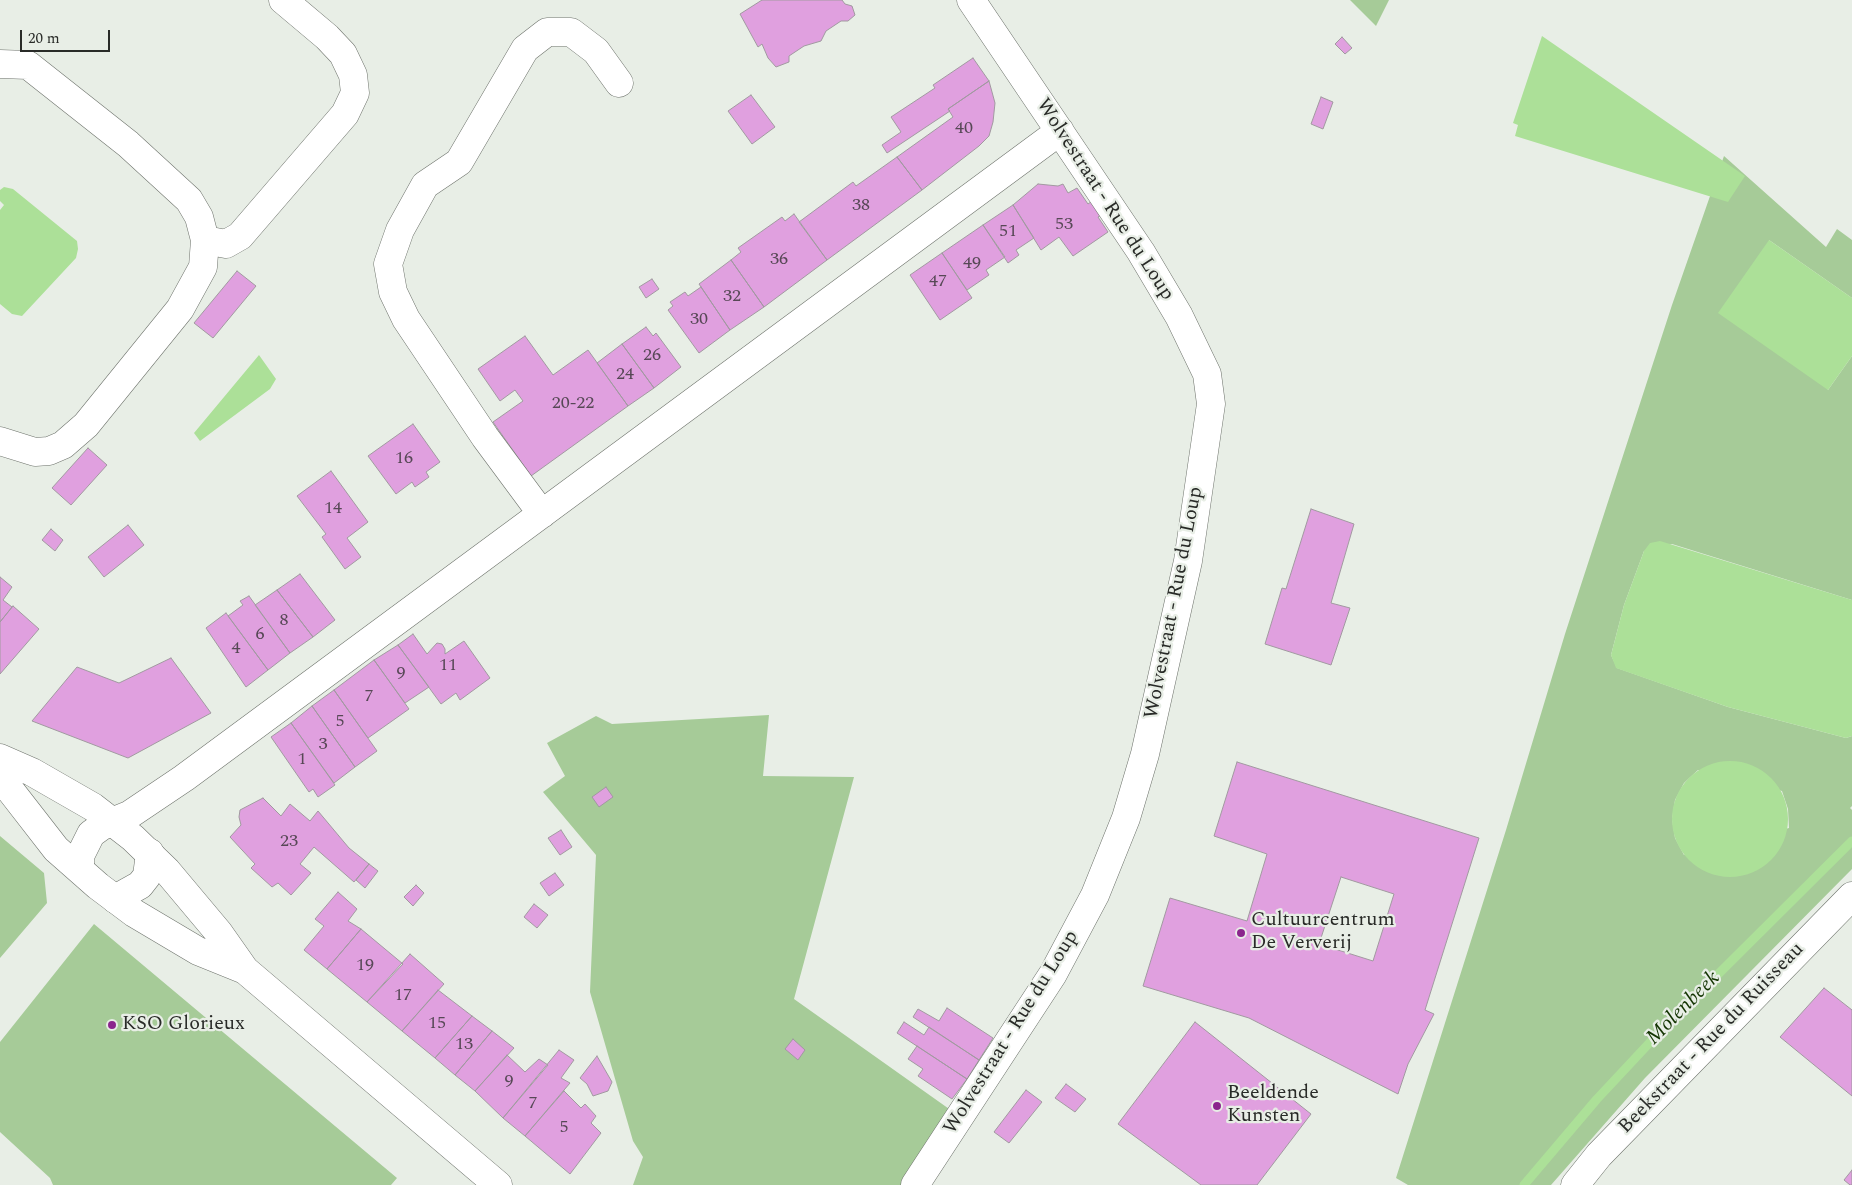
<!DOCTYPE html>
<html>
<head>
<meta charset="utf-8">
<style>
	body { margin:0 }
	#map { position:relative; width:1852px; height:1185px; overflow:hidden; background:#e8eee6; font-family:Spectral,serif }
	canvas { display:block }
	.scale { position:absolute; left:20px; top:30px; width:90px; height:22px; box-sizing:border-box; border:2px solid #292b28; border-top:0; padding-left:6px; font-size:15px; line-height:18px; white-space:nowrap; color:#292b28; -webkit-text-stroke:4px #e8eee6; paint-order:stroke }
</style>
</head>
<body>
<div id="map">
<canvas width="1852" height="1185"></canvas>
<div class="scale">20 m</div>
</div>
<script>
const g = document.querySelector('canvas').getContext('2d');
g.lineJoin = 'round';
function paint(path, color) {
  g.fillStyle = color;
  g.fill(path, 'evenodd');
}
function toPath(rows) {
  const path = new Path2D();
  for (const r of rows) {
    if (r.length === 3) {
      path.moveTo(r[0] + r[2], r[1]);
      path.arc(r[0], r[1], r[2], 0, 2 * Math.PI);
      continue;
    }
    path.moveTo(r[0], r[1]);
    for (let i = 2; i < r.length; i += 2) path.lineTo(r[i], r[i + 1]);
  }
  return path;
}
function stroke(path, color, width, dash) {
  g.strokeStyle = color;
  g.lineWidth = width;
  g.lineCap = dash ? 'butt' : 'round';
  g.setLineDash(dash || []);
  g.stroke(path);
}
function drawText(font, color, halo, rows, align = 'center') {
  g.font = font + ' Spectral,serif';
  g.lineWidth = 4.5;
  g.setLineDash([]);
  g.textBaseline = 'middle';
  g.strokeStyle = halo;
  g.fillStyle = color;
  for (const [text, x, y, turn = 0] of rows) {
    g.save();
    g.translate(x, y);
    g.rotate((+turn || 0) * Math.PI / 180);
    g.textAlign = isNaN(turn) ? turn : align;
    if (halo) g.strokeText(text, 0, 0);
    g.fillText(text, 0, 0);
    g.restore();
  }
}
paint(toPath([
	[1350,0,1389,0,1376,26],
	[1724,156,1826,247,1837,229,1852,240,1852,298,1769,240,1828,390,1852,356,1852,600,1672,544,1644,551,1624,605,1611,655,1617,668,1728,707,1846,738,1852,736,1852,806,1850,808,1852,810,1852,869,1645,1078,1551,1185,1408,1185,1396,1178,1506,830,1565,634,1672,305],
	[1698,770,1782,791,1788,809,1789,828,1684,855,1675,838,1672,819,1675,800,1684,783],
	[769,715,763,776,854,777,794,999,952,1111,904,1185,633,1185,643,1157,633,1141,590,992,596,855,543,792,565,776,547,743,596,716,612,724],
	[0,836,44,873,47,903,0,958],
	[94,924,397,1178,391,1185,53,1185,50,1178,0,1132,0,1042]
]), '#a6cb98');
paint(toPath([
	[1542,36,1745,176,1728,202,1515,136,1518,125,1513,123],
	[4,187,13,189,77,241,78,249,76,258,22,316,12,314,0,304,0,210,4,205,0,201,0,190],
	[1769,240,1852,298,1852,356,1828,390,1718,313],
	[259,355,276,379,270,389,200,441,194,433],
	[1660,541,1852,600,1852,736,1846,738,1728,707,1616,668,1611,655,1624,605,1644,551,1650,543],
	[1730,819,58]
]), '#ace098');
stroke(toPath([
	[1524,1185,1597,1099,1654,1038,1852,841]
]), '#ace098', 9);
const building = toPath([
	[762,0,842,0,845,4,852,6,855,15,848,21,841,21,826,31,821,41,804,46,789,56,789,62,776,67,768,58,762,44,758,47,740,14,762,0],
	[1342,37,1352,48,1345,54,1335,44,1342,37],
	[973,58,989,81,948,109,950,111,887,153,882,145,901,132,891,117,935,88,933,85,973,58],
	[989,81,995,103,993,122,989,136,979,146,922,190,897,157,953,117,948,109,989,81],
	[751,95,775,127,752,144,728,111,751,95],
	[1321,97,1333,102,1323,129,1311,124,1321,97],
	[897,157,922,190,827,260,799,222,853,182,856,186,897,157],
	[1038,184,1058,186,1063,184,1068,193,1077,188,1088,204,1092,201,1101,215,1098,217,1108,232,1073,256,1059,237,1041,250,1013,205,1038,184],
	[1013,205,1034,238,1016,250,1019,255,1008,263,983,225,1013,205],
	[794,214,827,260,764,307,731,260,741,252,738,248,782,217,785,221,794,214],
	[983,225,1005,257,986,270,989,275,967,290,942,253,983,225],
	[942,253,972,298,940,320,910,275,942,253],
	[731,260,764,307,730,330,699,284,731,260],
	[237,271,256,286,213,338,194,323,237,271],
	[652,279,659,289,646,298,639,287,652,279],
	[701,287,730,330,699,353,668,310,673,306,670,302,685,292,688,296,701,287],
	[646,327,653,336,656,333,681,367,654,388,622,344,646,327],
	[525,336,553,375,588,350,628,406,531,476,493,422,523,401,515,390,500,401,478,369,525,336],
	[622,344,654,388,628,406,597,363,622,344],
	[413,424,440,462,426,472,429,477,415,487,412,482,396,494,368,456,413,424],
	[88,448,107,465,71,505,52,488,88,448],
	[331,471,368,522,347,538,361,557,345,569,322,537,326,534,297,496,331,471],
	[1311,509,1354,524,1331,603,1350,608,1331,665,1265,644,1282,588,1286,589,1311,509],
	[128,525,144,545,104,577,88,557,128,525],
	[51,529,63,540,55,551,42,540,51,529],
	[300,574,335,620,313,637,277,590,300,574],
	[0,577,12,587,3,600,12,607,0,622,0,577],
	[277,590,313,637,290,653,255,605,277,590],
	[249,596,290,653,268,670,228,616,243,605,240,601,249,596],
	[13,606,39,629,0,674,0,622,13,606],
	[226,613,268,670,246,687,206,628,226,613],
	[413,634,427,654,437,643,442,644,445,649,445,654,464,641,490,678,460,700,456,693,441,704,398,645,413,634],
	[398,645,429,687,405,703,374,660,398,645],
	[171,658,211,713,128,758,32,721,77,667,119,683,171,658],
	[374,660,409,709,368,738,334,690,374,660],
	[334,690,377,751,355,767,312,706,334,690],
	[312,706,355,767,334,783,291,723,312,706],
	[291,723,335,785,318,797,313,789,309,792,271,737,291,723],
	[1237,762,1479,838,1425,1010,1434,1014,1408,1064,1398,1094,1249,1018,1143,986,1170,898,1247,921,1267,854,1214,836,1237,762],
	[1341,877,1394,894,1373,961,1319,944,1341,877],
	[606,787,613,797,599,807,592,797,606,787],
	[263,798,281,816,290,804,310,821,318,811,349,848,369,864,354,882,314,847,300,864,311,873,291,895,278,883,272,887,251,868,255,864,230,837,241,825,239,817,240,810,263,798],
	[561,830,572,847,560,855,548,838,561,830],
	[369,864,378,871,365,888,356,880,369,864],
	[555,873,564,885,549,896,540,883,555,873],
	[416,885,424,893,413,906,404,897,416,885],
	[338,892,357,909,348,921,361,929,327,969,304,950,324,926,315,919,338,892],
	[534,904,548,915,537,928,524,917,534,904],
	[361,929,403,964,367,1002,327,969,361,929],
	[410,954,444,984,402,1031,367,1002,410,954],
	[1824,988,1852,1010,1852,1096,1780,1037,1824,988],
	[438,990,472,1016,435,1058,402,1031,438,990],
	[947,1008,993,1038,979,1060,913,1017,918,1009,939,1021,947,1008],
	[472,1016,492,1031,455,1075,435,1058,472,1016],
	[904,1022,924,1035,929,1027,979,1060,967,1079,897,1033,904,1022],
	[1195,1022,1311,1114,1257,1185,1201,1185,1118,1124,1195,1022],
	[492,1031,514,1048,475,1091,455,1075,492,1031],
	[793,1039,805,1050,798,1060,785,1049,793,1039],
	[917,1046,967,1079,952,1099,918,1076,923,1069,908,1059,917,1046],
	[559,1050,574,1060,561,1078,570,1083,525,1136,503,1118,559,1050],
	[507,1055,525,1072,539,1059,548,1065,503,1118,475,1091,507,1055],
	[597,1056,612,1082,608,1091,593,1096,587,1084,580,1078,597,1056],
	[1066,1084,1086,1099,1075,1112,1055,1098,1066,1084],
	[1026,1090,1042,1102,1009,1143,994,1132,1026,1090],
	[564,1091,581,1108,585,1104,596,1116,591,1123,601,1133,570,1174,525,1136,564,1091],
	[1852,1170,1852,1185,1850,1185,1844,1180,1852,1170]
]);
paint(building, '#e0a0df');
stroke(building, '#a199a0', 1);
const minor = toPath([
	[0,64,28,65,128,144,189,200,199,217,205,240,203,267,180,309,86,425,63,445,49,451,35,452,0,441],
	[205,240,226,244,240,236,345,114,355,93,353,75,343,54,327,37,283,0],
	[542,514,485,437,406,319,393,292,388,264,400,230,425,185,459,162,525,49,547,32,571,32,596,51,619,83],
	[80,869,80,856,91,834,102,826,129,815,184,778,1060,131],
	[115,899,140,885,147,876,150,853],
	[915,1185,1053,974,1095,895,1126,818,1145,754,1188,561,1211,404,1207,374,1179,316,1141,252,971,0],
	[1575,1185,1599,1155,1852,896]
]);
const major = toPath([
	[0,758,32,772,93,807,133,838,167,871,219,933,245,970,498,1185],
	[0,777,56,849,98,886,134,913,198,951,245,970]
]);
stroke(minor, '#6e736c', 29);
stroke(major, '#6e736c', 29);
stroke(minor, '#fff', 28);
stroke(major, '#fff', 28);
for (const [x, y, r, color] of [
	[1241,933,5,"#8b268d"],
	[112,1025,5,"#8b268d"],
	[1217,1106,5,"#8b268d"]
]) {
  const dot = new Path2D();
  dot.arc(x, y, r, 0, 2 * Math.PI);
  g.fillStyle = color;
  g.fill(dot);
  stroke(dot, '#e8eee6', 2);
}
drawText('18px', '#574856', null, [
	["40",964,129],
	["38",861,206],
	["53",1064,225],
	["51",1008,232],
	["36",779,260],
	["49",972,264],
	["47",938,282],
	["32",732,297],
	["30",699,320],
	["26",652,356],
	["24",625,375],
	["20-22",573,404],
	["16",404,459],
	["14",333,509],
	["8",284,621],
	["6",260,635],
	["4",236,649],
	["11",448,666],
	["9",401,674],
	["7",369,697],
	["5",340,722],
	["3",323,745],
	["1",302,760],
	["23",289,842],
	["19",365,966],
	["17",403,996],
	["15",437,1024],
	["13",464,1045],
	["9",509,1082],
	["7",533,1104],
	["5",564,1128]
]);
drawText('20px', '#292b28', '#e8eee6', [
	["Wolvestraat - Rue du Loup",1104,200,57],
	["Wolvestraat - Rue du Loup",1175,603,-79],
	["Wolvestraat - Rue du Loup",1012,1033,-58],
	["Beekstraat - Rue du Ruisseau",1712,1039,-46]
]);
drawText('20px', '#292b28', '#e8eee6', [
	["Cultuurcentrum",1251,921],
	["De Ververij",1251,944],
	["KSO Glorieux",122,1025],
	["Beeldende",1227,1094],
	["Kunsten",1227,1117]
], 'left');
drawText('italic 21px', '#133402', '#e8eee6', [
	["Molenbeek",1684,1009,-45]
]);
</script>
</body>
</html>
